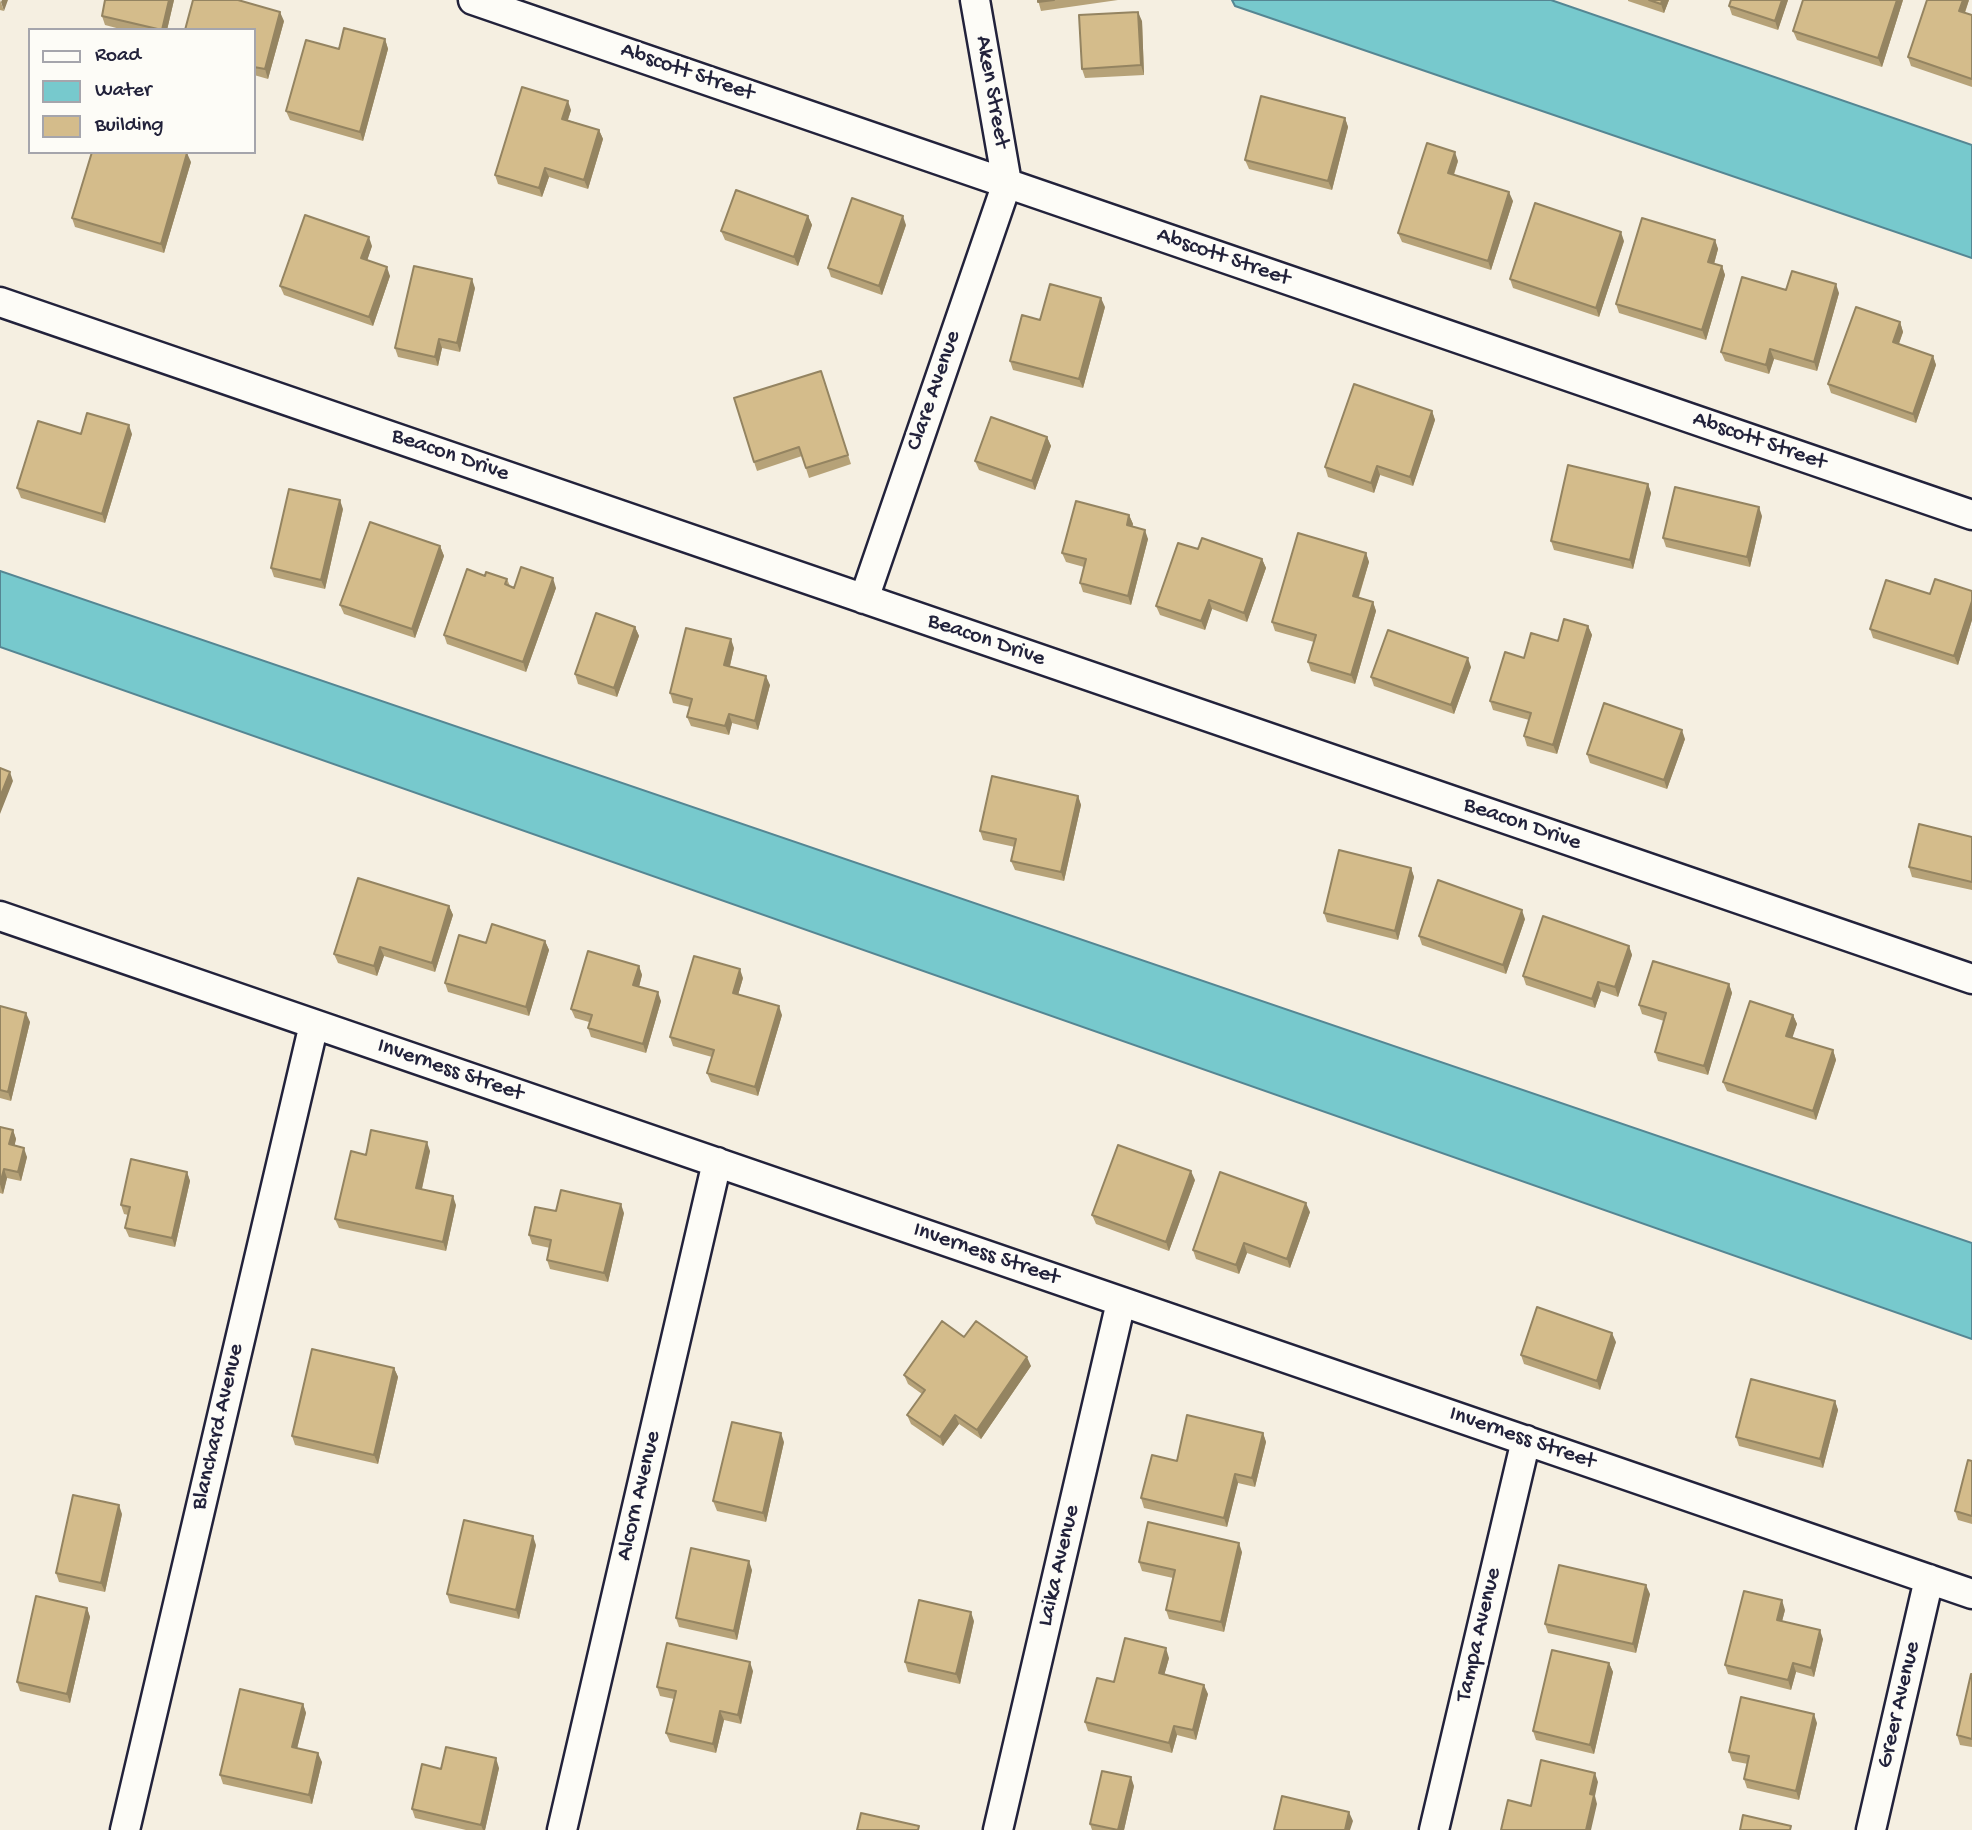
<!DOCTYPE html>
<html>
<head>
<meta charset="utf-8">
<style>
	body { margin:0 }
	#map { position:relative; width:1972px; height:1830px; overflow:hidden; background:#f5efe1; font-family:"Gochi Hand",sans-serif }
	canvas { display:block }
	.legend { position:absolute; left:28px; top:28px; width:228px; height:126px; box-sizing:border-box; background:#fdfcf7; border:2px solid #a5a5ac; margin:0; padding:9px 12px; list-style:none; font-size:21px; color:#22223b }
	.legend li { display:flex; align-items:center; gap:14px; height:35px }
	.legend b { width:35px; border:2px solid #a5a5ac }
</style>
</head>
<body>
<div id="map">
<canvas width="1972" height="1830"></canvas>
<ul class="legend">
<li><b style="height:9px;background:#fdfcf7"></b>Road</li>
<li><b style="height:19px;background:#77c9cd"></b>Water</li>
<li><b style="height:19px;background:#d4bc8b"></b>Building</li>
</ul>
</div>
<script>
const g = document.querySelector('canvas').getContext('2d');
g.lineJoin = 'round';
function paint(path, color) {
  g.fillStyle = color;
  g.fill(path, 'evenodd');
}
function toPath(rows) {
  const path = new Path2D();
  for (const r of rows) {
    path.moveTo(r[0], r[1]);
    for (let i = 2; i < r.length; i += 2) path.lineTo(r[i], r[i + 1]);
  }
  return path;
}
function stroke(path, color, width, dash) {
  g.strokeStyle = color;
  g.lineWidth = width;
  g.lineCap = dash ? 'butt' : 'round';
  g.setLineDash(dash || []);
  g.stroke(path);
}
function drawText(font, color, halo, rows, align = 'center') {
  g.font = font + ' "Gochi Hand",sans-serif';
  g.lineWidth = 6;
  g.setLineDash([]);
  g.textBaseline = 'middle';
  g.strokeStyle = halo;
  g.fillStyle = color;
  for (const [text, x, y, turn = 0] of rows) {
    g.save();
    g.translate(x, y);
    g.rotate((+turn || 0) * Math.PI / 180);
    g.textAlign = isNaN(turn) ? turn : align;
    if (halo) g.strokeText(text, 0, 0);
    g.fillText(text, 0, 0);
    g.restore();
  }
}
const water = toPath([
	[1232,0,1551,0,1972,145,1972,258,1235,6,1232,0],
	[0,571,1972,1243,1972,1339,0,647,0,571]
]);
paint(water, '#77c9cd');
stroke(water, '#558693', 2);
const minor = toPath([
	[473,0,1972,515],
	[0,302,1972,979],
	[864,599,1007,183,975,0],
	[0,916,1972,1594],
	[125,1830,314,1024],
	[562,1830,717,1162],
	[998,1830,1121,1302],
	[1434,1830,1526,1440],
	[1871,1830,1929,1579]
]);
stroke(minor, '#22223b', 33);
stroke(minor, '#fdfcf7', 28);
paint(toPath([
	[0,0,4,11,0,10],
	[105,0,174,0,167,30,124,30,105,25,102,16],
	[1038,0,1118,0,1041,11],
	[1628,0,1669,0,1664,13,1628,1],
	[1731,0,1788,0,1778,30,1732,15,1729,6],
	[1903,0,1882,67,1797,40,1793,31],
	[1969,0,1965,13,1972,15,1972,87,1911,66,1908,57],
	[284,21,268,79,254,75,254,30],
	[1142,21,1144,75,1085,78,1082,69],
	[385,39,388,49,363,141,290,120,286,111,339,49],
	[571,110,568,120,599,130,603,139,588,189,549,177,542,197,498,184,495,175],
	[1345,118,1348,127,1332,190,1249,169,1245,160],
	[1458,161,1454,175,1513,201,1491,270,1402,242,1398,233],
	[191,162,164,253,75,227,72,218],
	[808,216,812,225,798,266,725,240,721,231],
	[906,225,882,295,831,277,828,268],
	[1715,240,1718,249,1714,264,1722,266,1725,275,1706,340,1619,313,1616,304],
	[1624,241,1599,317,1513,288,1510,279],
	[372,246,367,260,390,276,373,326,284,295,280,286],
	[475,288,460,352,442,348,438,366,398,357,395,348],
	[1786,290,1839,293,1817,371,1774,359,1769,374,1725,361,1721,352],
	[1105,307,1083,388,1013,370,1010,361],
	[1900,322,1903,332,1899,344,1933,356,1936,365,1916,423,1831,393,1828,384],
	[821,371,851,464,809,478,802,456,757,471,754,462],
	[1432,411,1435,420,1413,486,1380,475,1374,493,1328,477,1325,467],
	[81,434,132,434,105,523,21,498,17,488],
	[1047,437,1051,446,1035,490,979,470,975,461],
	[1648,484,1651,493,1633,569,1554,550,1551,541],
	[343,509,325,589,274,577,271,568],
	[1129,515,1133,524,1132,527,1148,539,1131,605,1083,592,1080,583,1084,567,1066,562,1062,553],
	[1762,516,1750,567,1666,547,1663,538],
	[440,546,444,556,415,638,344,614,340,605],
	[1198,549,1262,559,1266,568,1247,622,1212,609,1205,630,1160,615,1156,606],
	[1366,553,1369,562,1359,597,1373,602,1376,611,1355,684,1311,671,1308,662,1314,642,1275,631,1272,622],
	[485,576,507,579,510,586,514,588,556,588,526,672,447,644,444,635],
	[1972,591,1972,620,1958,665,1873,638,1870,629,1930,594],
	[1588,626,1592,635,1557,754,1527,746,1524,736,1529,720,1493,710,1490,701,1524,658],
	[635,627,639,636,617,697,578,684,575,674],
	[734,648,730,666,770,685,758,730,732,723,729,735,691,726,687,717,690,707,673,703,670,693],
	[1471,667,1454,714,1374,686,1371,677],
	[1685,739,1667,789,1590,763,1587,754],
	[1078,796,1081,805,1064,881,1015,870,1011,861,1015,847,983,840,980,831],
	[1972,837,1972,890,1912,877,1909,867],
	[1411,868,1414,877,1398,940,1327,922,1324,913],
	[449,906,453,915,435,972,384,956,377,976,338,963,334,954],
	[1525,919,1506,974,1422,945,1419,936],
	[545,941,549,950,529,1016,448,992,445,983,486,943],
	[1629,946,1632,955,1618,997,1601,991,1595,1008,1526,985,1523,976],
	[639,966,642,975,639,987,661,1001,646,1053,591,1037,588,1028,589,1022,575,1018,571,1009],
	[743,978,738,995,782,1015,758,1096,711,1082,707,1073,712,1057,673,1046,670,1037],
	[1729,984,1732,993,1708,1075,1658,1061,1655,1052,1664,1021,1642,1014,1639,1005],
	[0,1006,30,1022,11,1101,0,1098],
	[1793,1015,1797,1024,1792,1037,1833,1050,1836,1060,1816,1120,1727,1091,1723,1082],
	[0,1127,13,1130,16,1139,14,1146,27,1157,21,1181,7,1178,3,1194,0,1193],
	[430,1151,422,1189,456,1205,446,1251,339,1228,335,1219,366,1155],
	[187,1172,190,1181,175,1247,129,1237,125,1228,128,1215,124,1214,121,1205],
	[1195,1180,1169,1251,1096,1224,1092,1215],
	[1310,1212,1290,1268,1247,1253,1239,1274,1196,1259,1193,1250],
	[624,1213,608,1282,550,1269,547,1260,550,1248,532,1244,529,1235],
	[964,1337,1031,1366,981,1439,959,1424,943,1446,911,1424,907,1415,922,1394,908,1384,904,1375],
	[1616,1342,1600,1390,1524,1364,1521,1355],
	[394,1368,398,1377,378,1464,295,1445,292,1436],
	[1835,1401,1838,1410,1823,1468,1739,1446,1736,1437],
	[1263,1433,1266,1442,1255,1487,1238,1483,1227,1527,1144,1508,1141,1498,1177,1461],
	[784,1442,766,1522,717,1511,713,1501],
	[1972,1461,1972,1524,1958,1520,1955,1511],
	[122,1514,105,1592,59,1582,56,1573],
	[536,1545,519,1619,450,1603,447,1594],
	[1242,1552,1224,1632,1169,1619,1166,1610,1173,1578,1142,1571,1139,1562],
	[752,1570,737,1640,679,1627,676,1618],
	[1650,1594,1636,1653,1548,1633,1545,1624],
	[87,1608,90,1617,70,1703,20,1691,17,1682],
	[1785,1610,1782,1621,1823,1639,1814,1677,1796,1672,1791,1690,1728,1674,1725,1665],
	[974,1621,960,1684,908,1672,905,1662],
	[1169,1658,1164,1675,1208,1694,1196,1740,1177,1735,1172,1753,1088,1731,1085,1722,1114,1682],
	[1609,1663,1613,1672,1594,1754,1536,1740,1533,1731],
	[753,1671,741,1724,724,1720,716,1753,670,1742,666,1733,674,1699,660,1696,657,1687],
	[1972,1674,1972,1747,1960,1745,1957,1735],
	[303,1704,306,1713,297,1749,322,1762,312,1804,223,1784,220,1775],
	[1817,1723,1799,1800,1747,1788,1744,1779,1748,1764,1732,1761,1729,1752],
	[499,1768,485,1830,466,1830,415,1818,412,1809,441,1769],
	[1134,1786,1124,1830,1092,1830,1090,1824]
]), '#b6a278');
paint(toPath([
	[2,0,8,0,4,11,1,2],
	[169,0,174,0,167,30,162,30],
	[1662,0,1669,0,1664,13,1661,4],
	[1782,0,1788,0,1778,30,1775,21],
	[1897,0,1903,0,1882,67,1878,58],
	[1963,0,1969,0,1962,20,1959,11],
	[280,12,284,21,268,79,265,69],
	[1138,12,1142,21,1144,75,1141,65],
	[385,39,388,49,363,141,360,132],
	[568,101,571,110,565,128,562,119],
	[1345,118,1348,127,1332,190,1328,181],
	[599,130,603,139,588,189,584,180],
	[1455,152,1458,161,1451,182,1448,173],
	[187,153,191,162,164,253,161,244],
	[545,168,549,177,542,197,539,188],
	[1509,192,1513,201,1491,270,1488,261],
	[808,216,812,225,798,266,794,257],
	[903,216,906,225,882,295,879,286],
	[1621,232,1624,241,1599,317,1596,308],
	[369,237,372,246,365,267,361,258],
	[1715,240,1718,249,1712,271,1708,262],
	[1722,266,1725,275,1706,340,1702,330],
	[387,267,390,276,373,326,369,317],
	[472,279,475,288,460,352,457,343],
	[1836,284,1839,293,1817,371,1814,362],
	[1101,298,1105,307,1083,388,1079,379],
	[1900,322,1903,332,1896,351,1893,342],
	[439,339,442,348,438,366,435,357],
	[1770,349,1774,359,1769,374,1766,365],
	[1933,356,1936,365,1916,423,1913,414],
	[1432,411,1435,420,1413,486,1410,477],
	[129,425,132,434,105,523,102,514],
	[1047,437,1051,446,1035,490,1032,481],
	[1377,466,1380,475,1374,493,1371,483],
	[1648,484,1651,493,1633,569,1630,560],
	[340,500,343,509,325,589,321,580],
	[1759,507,1762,516,1750,567,1747,557],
	[1129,515,1133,524,1130,535,1127,525],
	[1145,530,1148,539,1131,605,1128,596],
	[440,546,444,556,415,638,412,629],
	[1366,553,1369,562,1356,605,1353,596],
	[1262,559,1266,568,1247,622,1244,613],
	[553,578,556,588,526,672,523,662],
	[1209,600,1212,609,1205,630,1201,621],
	[1972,601,1972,620,1958,665,1954,656],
	[1373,602,1376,611,1355,684,1351,675],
	[1588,626,1592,635,1557,754,1553,745],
	[635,627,639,636,617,697,614,688],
	[731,639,734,648,728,674,724,665],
	[1468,658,1471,667,1454,714,1451,705],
	[766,676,770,685,758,730,755,721],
	[729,714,732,723,729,735,725,726],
	[1682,730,1685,739,1667,789,1664,780],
	[10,772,13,781,0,814,0,797],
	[1078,796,1081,805,1064,881,1061,872],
	[1411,868,1414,877,1398,940,1395,931],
	[449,906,453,915,435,972,432,963],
	[1522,910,1525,919,1506,974,1503,965],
	[545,941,549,950,529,1016,526,1007],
	[1629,946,1632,955,1618,997,1615,987],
	[380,947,384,956,377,976,374,966],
	[639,966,642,975,637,994,633,985],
	[740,969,743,978,736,1002,733,993],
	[1598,982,1601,991,1595,1008,1592,999],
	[1729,984,1732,993,1708,1075,1704,1066],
	[658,992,661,1001,646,1053,643,1044],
	[779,1006,782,1015,758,1096,755,1087],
	[26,1013,30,1022,11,1101,8,1092],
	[1793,1015,1797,1024,1790,1045,1786,1036],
	[1833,1050,1836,1060,1816,1120,1813,1111],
	[13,1130,16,1139,13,1153,9,1144],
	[427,1142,430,1151,420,1197,416,1188],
	[24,1148,27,1157,21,1181,18,1172],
	[4,1169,7,1178,3,1194,0,1184],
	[1191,1171,1195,1180,1169,1251,1166,1242],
	[187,1172,190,1181,175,1247,172,1238],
	[453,1196,456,1205,446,1251,443,1242],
	[1306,1203,1310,1212,1290,1268,1287,1259],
	[621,1204,624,1213,608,1282,604,1273],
	[1244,1243,1247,1253,1239,1274,1236,1265],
	[1612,1333,1616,1342,1600,1390,1597,1381],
	[1027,1357,1031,1366,981,1439,977,1430],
	[394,1368,398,1377,378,1464,374,1455],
	[1835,1401,1838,1410,1823,1468,1820,1459],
	[955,1415,959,1424,943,1446,940,1437],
	[781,1433,784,1442,766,1522,763,1513],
	[1263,1433,1266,1442,1255,1487,1252,1478],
	[1235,1474,1238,1483,1227,1527,1224,1518],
	[119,1505,122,1514,105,1592,101,1583],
	[533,1536,536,1545,519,1619,516,1610],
	[1239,1543,1242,1552,1224,1632,1221,1622],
	[749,1561,752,1570,737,1640,734,1631],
	[1646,1585,1650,1594,1636,1653,1633,1644],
	[1782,1600,1785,1610,1780,1629,1777,1620],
	[87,1608,90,1617,70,1703,67,1694],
	[971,1612,974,1621,960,1684,956,1674],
	[1820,1630,1823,1639,1814,1677,1811,1668],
	[1166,1648,1169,1658,1162,1683,1159,1673],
	[750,1662,753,1671,741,1724,738,1715],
	[1609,1663,1613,1672,1594,1754,1590,1745],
	[1793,1663,1796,1672,1791,1690,1788,1680],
	[1204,1685,1208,1694,1196,1740,1193,1730],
	[303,1704,306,1713,295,1756,292,1747],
	[720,1711,724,1720,716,1753,713,1744],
	[1814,1714,1817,1723,1799,1800,1796,1791],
	[1174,1726,1177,1735,1172,1753,1169,1743],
	[318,1753,322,1762,312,1804,309,1795],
	[496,1758,499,1768,485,1830,483,1830,481,1825],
	[1595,1773,1598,1782,1595,1796,1597,1804,1591,1830,1586,1830,1590,1794],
	[1131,1777,1134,1786,1124,1830,1118,1830],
	[1349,1812,1353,1821,1350,1830,1345,1830]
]), '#948461');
const building = toPath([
	[105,0,169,0,162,30,102,16,105,0],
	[193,0,238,0,280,12,265,69,254,67,254,30,185,30,193,0],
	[1038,0,1054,0,1038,2,1038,0],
	[1649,0,1662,0,1661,4,1649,0],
	[1731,0,1782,0,1775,21,1729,6,1731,0],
	[1803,0,1897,0,1878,58,1793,31,1803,0],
	[1927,0,1963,0,1959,11,1972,15,1972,79,1908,57,1927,0],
	[1138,12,1141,65,1082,69,1079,15,1138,12],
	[344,28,385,39,360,132,286,111,306,40,339,49,344,28],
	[522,87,568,101,562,119,599,130,584,180,545,168,539,188,495,175,522,87],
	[1261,96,1345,118,1328,181,1245,160,1261,96],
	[1427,143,1455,152,1448,173,1509,192,1488,261,1398,233,1427,143],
	[92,152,184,152,187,153,161,244,72,218,92,152],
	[736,190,808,216,794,257,721,231,736,190],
	[852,198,903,216,879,286,828,268,852,198],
	[1535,203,1621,232,1596,308,1510,279,1535,203],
	[305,215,369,237,361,258,387,267,369,317,280,286,305,215],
	[1642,218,1715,240,1708,262,1722,266,1702,330,1616,304,1642,218],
	[414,266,472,279,457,343,439,339,435,357,395,348,414,266],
	[1792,271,1836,284,1814,362,1770,349,1766,365,1721,352,1742,277,1786,290,1792,271],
	[1050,284,1101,298,1079,379,1010,361,1022,315,1040,320,1050,284],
	[1856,307,1900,322,1893,342,1933,356,1913,414,1828,384,1856,307],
	[821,371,848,455,806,468,799,447,754,462,734,398,821,371],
	[1354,384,1432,411,1410,477,1377,466,1371,483,1325,467,1354,384],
	[87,413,129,425,102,514,17,488,38,421,81,434,87,413],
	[991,417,1047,437,1032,481,975,461,991,417],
	[1568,465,1648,484,1630,560,1551,541,1568,465],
	[1675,487,1759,507,1747,557,1663,538,1675,487],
	[289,489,340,500,321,580,271,568,289,489],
	[1076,501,1129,515,1127,525,1145,530,1128,596,1080,583,1086,559,1062,553,1076,501],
	[370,522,440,546,412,629,340,605,370,522],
	[1298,533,1366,553,1353,596,1373,602,1351,675,1308,662,1316,635,1272,622,1298,533],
	[1202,538,1262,559,1244,613,1209,600,1201,621,1156,606,1178,543,1198,549,1202,538],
	[521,567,553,578,523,662,444,635,467,569,485,576,486,572,507,579,505,584,514,588,521,567],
	[1935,579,1972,591,1972,601,1954,656,1870,629,1886,580,1930,594,1935,579],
	[596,613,635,627,614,688,575,674,596,613],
	[1564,619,1588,626,1553,745,1524,736,1531,713,1490,701,1505,652,1524,658,1531,633,1558,641,1564,619],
	[686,628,731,639,724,665,766,676,755,721,729,714,725,726,687,717,692,699,670,693,686,628],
	[1388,630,1468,658,1451,705,1371,677,1388,630],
	[1604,703,1682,730,1664,780,1587,754,1604,703],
	[0,768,10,772,0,797,0,768],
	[992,776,1078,796,1061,872,1011,861,1016,839,980,831,992,776],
	[1919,824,1972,837,1972,882,1909,867,1919,824],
	[1339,850,1411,868,1395,931,1324,913,1339,850],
	[358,878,449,906,432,963,380,947,374,966,334,954,358,878],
	[1438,880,1522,910,1503,965,1419,936,1438,880],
	[1543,916,1629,946,1615,987,1598,982,1592,999,1523,976,1543,916],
	[492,924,545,941,526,1007,445,983,459,935,486,943,492,924],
	[588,951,639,966,633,985,658,992,643,1044,588,1028,592,1015,571,1009,588,951],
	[694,956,740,969,733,993,779,1006,755,1087,707,1073,714,1050,670,1037,694,956],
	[1653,961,1729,984,1704,1066,1655,1052,1666,1013,1639,1005,1653,961],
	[1750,1001,1793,1015,1786,1036,1833,1050,1813,1111,1723,1082,1750,1001],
	[0,1006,26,1013,8,1092,0,1090,0,1006],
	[0,1127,13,1130,9,1144,24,1148,18,1172,4,1169,0,1184,0,1127],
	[371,1130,427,1142,416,1188,453,1196,443,1242,335,1219,351,1151,366,1155,371,1130],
	[1118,1145,1191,1171,1166,1242,1092,1215,1118,1145],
	[131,1159,187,1172,172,1238,125,1228,130,1207,121,1205,131,1159],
	[1220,1172,1306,1203,1287,1259,1244,1243,1236,1265,1193,1250,1220,1172],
	[561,1190,621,1204,604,1273,547,1260,551,1240,529,1235,535,1207,556,1211,561,1190],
	[1537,1307,1612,1333,1597,1381,1521,1355,1537,1307],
	[942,1321,964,1337,976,1321,1027,1357,977,1430,955,1415,940,1437,907,1415,925,1390,904,1375,942,1321],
	[312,1349,394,1368,374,1455,292,1436,312,1349],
	[1751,1379,1835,1401,1820,1459,1736,1437,1751,1379],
	[1187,1415,1263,1433,1252,1478,1235,1474,1224,1518,1141,1498,1152,1455,1177,1461,1187,1415],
	[732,1422,781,1433,763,1513,713,1501,732,1422],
	[1968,1460,1972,1461,1972,1516,1955,1511,1968,1460],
	[73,1495,119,1505,101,1583,56,1573,73,1495],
	[464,1520,533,1536,516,1610,447,1594,464,1520],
	[1148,1522,1239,1543,1221,1622,1166,1610,1175,1570,1139,1562,1148,1522],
	[691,1548,749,1561,734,1631,676,1618,691,1548],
	[1559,1565,1646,1585,1633,1644,1545,1624,1559,1565],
	[1744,1591,1782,1600,1777,1620,1820,1630,1811,1668,1793,1663,1788,1680,1725,1665,1744,1591],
	[36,1596,87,1608,67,1694,17,1682,36,1596],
	[919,1600,971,1612,956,1674,905,1662,919,1600],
	[1125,1638,1166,1648,1159,1673,1204,1685,1193,1730,1174,1726,1169,1743,1085,1722,1097,1678,1114,1682,1125,1638],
	[667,1643,750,1662,738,1715,720,1711,713,1744,666,1733,676,1691,657,1687,667,1643],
	[1552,1650,1609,1663,1590,1745,1533,1731,1552,1650],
	[1971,1674,1972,1674,1972,1739,1957,1735,1971,1674],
	[240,1689,303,1704,292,1747,318,1753,309,1795,220,1775,240,1689],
	[1741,1697,1814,1714,1796,1791,1744,1779,1749,1756,1729,1752,1741,1697],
	[446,1747,496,1758,481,1825,412,1809,422,1764,441,1769,446,1747],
	[1541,1760,1595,1773,1590,1794,1594,1795,1586,1830,1501,1830,1508,1800,1531,1806,1541,1760],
	[1102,1771,1131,1777,1118,1830,1090,1824,1102,1771],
	[1282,1796,1349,1812,1345,1830,1274,1830,1282,1796],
	[861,1813,919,1826,918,1830,857,1830,861,1813],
	[1743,1815,1791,1826,1790,1830,1740,1830,1743,1815]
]);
paint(building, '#d4bc8b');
stroke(building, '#948461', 2);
drawText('23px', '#22223b', '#fdfcf7', [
	["Abscott Street",687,73,19],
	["Aken Street",991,92,80],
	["Abscott Street",1223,258,19],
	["Clare Avenue",935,391,-71],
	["Abscott Street",1759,442,19],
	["Beacon Drive",450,456,19],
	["Beacon Drive",986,641,19],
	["Beacon Drive",1522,825,19],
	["Inverness Street",450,1071,19],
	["Inverness Street",986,1255,19],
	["Blanchard Avenue",219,1427,-77],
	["Inverness Street",1522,1439,19],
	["Alcorn Avenue",640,1496,-77],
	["Laika Avenue",1060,1566,-77],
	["Tampa Avenue",1480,1635,-77],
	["Greer Avenue",1900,1705,-77]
]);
</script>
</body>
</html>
